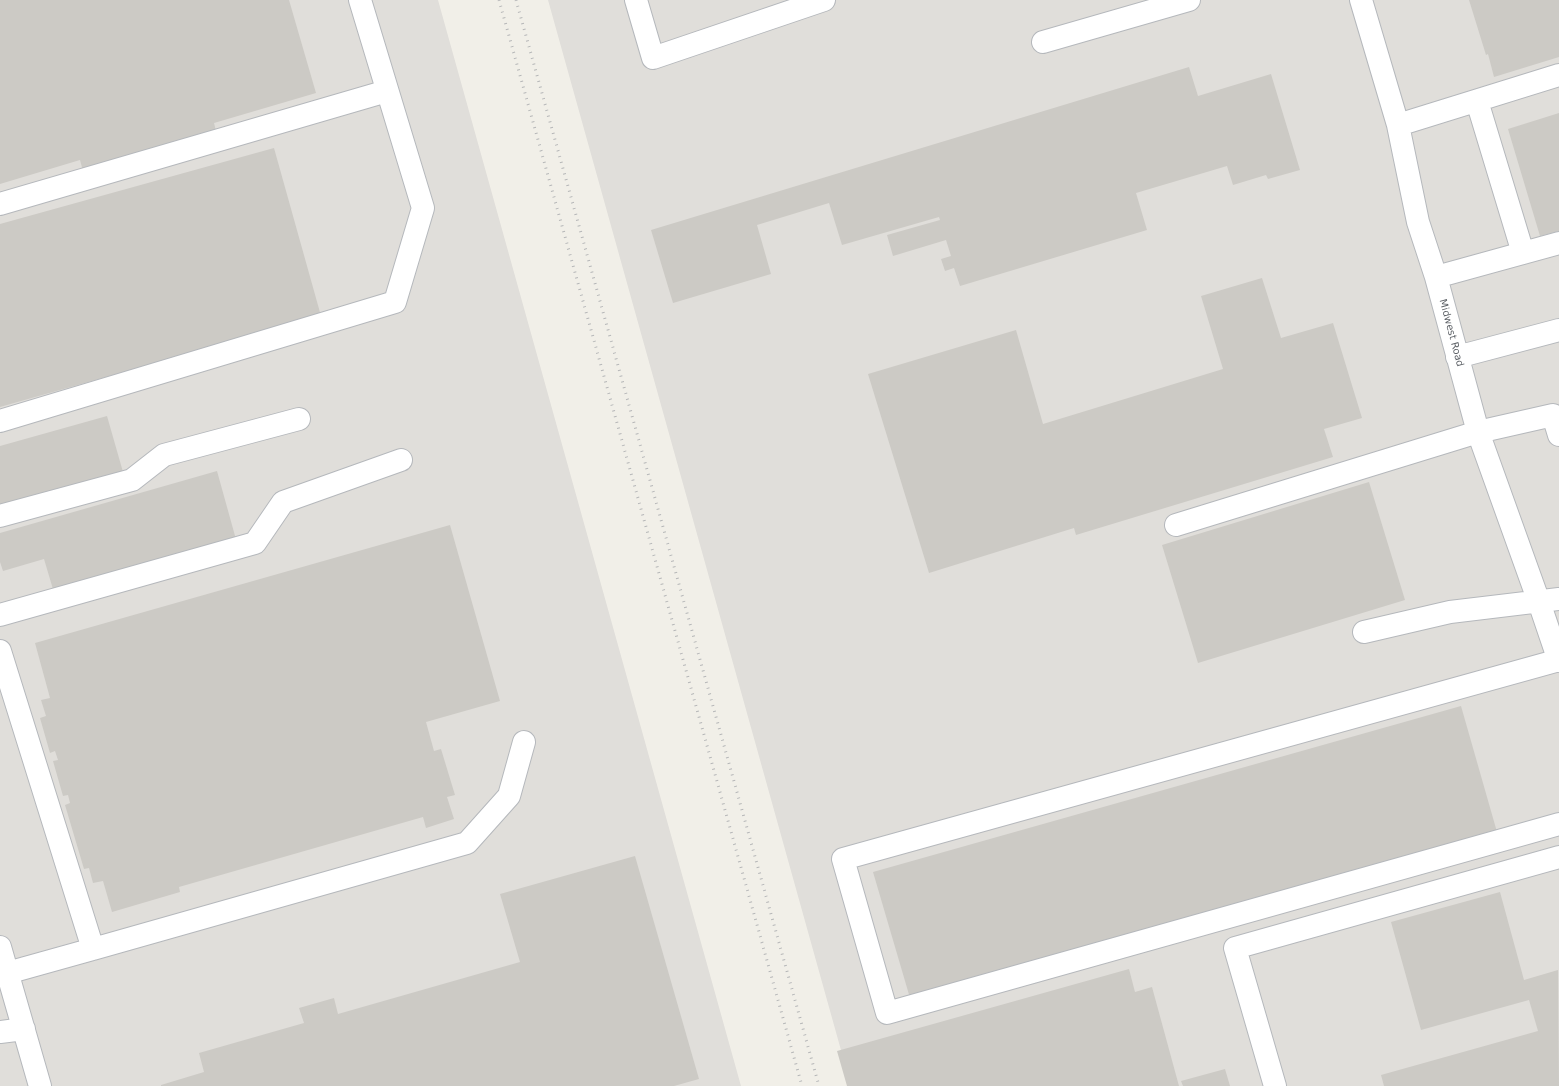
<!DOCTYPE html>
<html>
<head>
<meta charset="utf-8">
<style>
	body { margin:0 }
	canvas { display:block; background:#f1efe8 }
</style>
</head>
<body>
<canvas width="1559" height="1086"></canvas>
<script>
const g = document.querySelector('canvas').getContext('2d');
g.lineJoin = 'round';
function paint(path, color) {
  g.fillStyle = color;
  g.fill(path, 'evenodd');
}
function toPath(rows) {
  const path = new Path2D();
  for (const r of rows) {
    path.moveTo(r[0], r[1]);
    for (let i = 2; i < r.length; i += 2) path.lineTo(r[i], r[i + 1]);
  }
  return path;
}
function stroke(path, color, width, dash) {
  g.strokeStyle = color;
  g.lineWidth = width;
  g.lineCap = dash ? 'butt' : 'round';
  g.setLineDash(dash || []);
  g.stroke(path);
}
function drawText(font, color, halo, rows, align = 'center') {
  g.font = font + ' "DejaVu Sans",sans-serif';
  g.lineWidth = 3;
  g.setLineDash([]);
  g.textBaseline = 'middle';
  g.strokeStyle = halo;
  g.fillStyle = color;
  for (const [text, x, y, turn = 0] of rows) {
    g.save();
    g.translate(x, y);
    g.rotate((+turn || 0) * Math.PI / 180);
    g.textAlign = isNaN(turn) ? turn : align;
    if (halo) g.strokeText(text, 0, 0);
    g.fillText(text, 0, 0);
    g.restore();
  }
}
paint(toPath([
	[0,0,438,0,741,1086,0,1086],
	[548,0,1559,0,1559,1086,851,1086]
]), '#e0deda');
paint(toPath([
	[0,0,289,0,316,93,214,123,217,135,84,175,80,160,0,184],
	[1469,0,1559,0,1559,57,1494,77,1488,54,1486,55],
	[1189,67,1198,96,1271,74,1300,170,1268,179,1266,175,1233,185,1227,166,1136,193,1147,230,960,286,954,268,945,271,941,259,951,256,946,240,893,256,887,235,940,220,939,217,842,245,829,203,757,225,771,274,673,303,651,230],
	[1559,113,1559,231,1540,236,1508,129],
	[274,148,321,316,0,407,0,224],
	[1262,278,1281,338,1333,323,1362,418,1324,429,1333,457,1076,535,1074,528,929,573,868,374,1016,330,1043,424,1223,369,1201,296],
	[107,416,123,472,0,507,0,446],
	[217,471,237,543,55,596,44,559,3,571,0,562,0,533],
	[1369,482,1405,600,1198,663,1162,545],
	[450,525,500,701,426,722,434,751,441,749,455,795,447,797,454,819,426,828,423,817,179,887,180,892,112,912,103,881,93,883,89,868,84,869,65,805,70,803,68,795,63,796,53,761,58,760,55,751,50,753,40,718,46,716,41,700,50,698,35,643],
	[1461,706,1497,832,910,998,873,872],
	[635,856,699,1079,674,1086,161,1086,161,1085,204,1072,199,1053,304,1023,299,1008,334,998,338,1014,520,962,500,894],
	[1500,892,1524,980,1558,970,1559,1086,1384,1086,1381,1075,1538,1031,1529,1000,1421,1030,1391,922],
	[1129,969,1135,992,1152,987,1179,1086,847,1086,837,1051],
	[1225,1069,1230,1086,1183,1086,1181,1081]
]), '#cccac5');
const minor = toPath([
	[636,0,653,58,824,0],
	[1361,0,1398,125,1418,222,1436,277,1478,432,1539,602,1559,661],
	[1043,42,1189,0],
	[1477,101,1523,253],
	[1398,125,1559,75],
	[0,204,387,91],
	[1436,277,1559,243],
	[1457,357,1559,330],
	[0,421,395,302,423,208,360,0],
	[0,516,132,480,164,455,299,419],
	[1176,525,1478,432,1553,415,1559,435],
	[0,615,255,543,283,502,401,460],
	[1364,632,1450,612,1559,599],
	[0,651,93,949,7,973],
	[1559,660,843,859,887,1013,1559,824],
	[0,947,40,1086],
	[93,949,467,843,509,796,524,742],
	[0,1032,24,1029],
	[1275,1086,1235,948,1559,857]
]);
stroke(minor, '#b5b8bc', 24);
stroke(minor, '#fff', 22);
stroke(toPath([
	[499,0,802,1086],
	[516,0,819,1086]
]), '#b6b7b8', 3, [1, 5]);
drawText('10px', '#5f6368', '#fff', [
	["Midwest Road",1451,333,75]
]);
</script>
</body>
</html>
